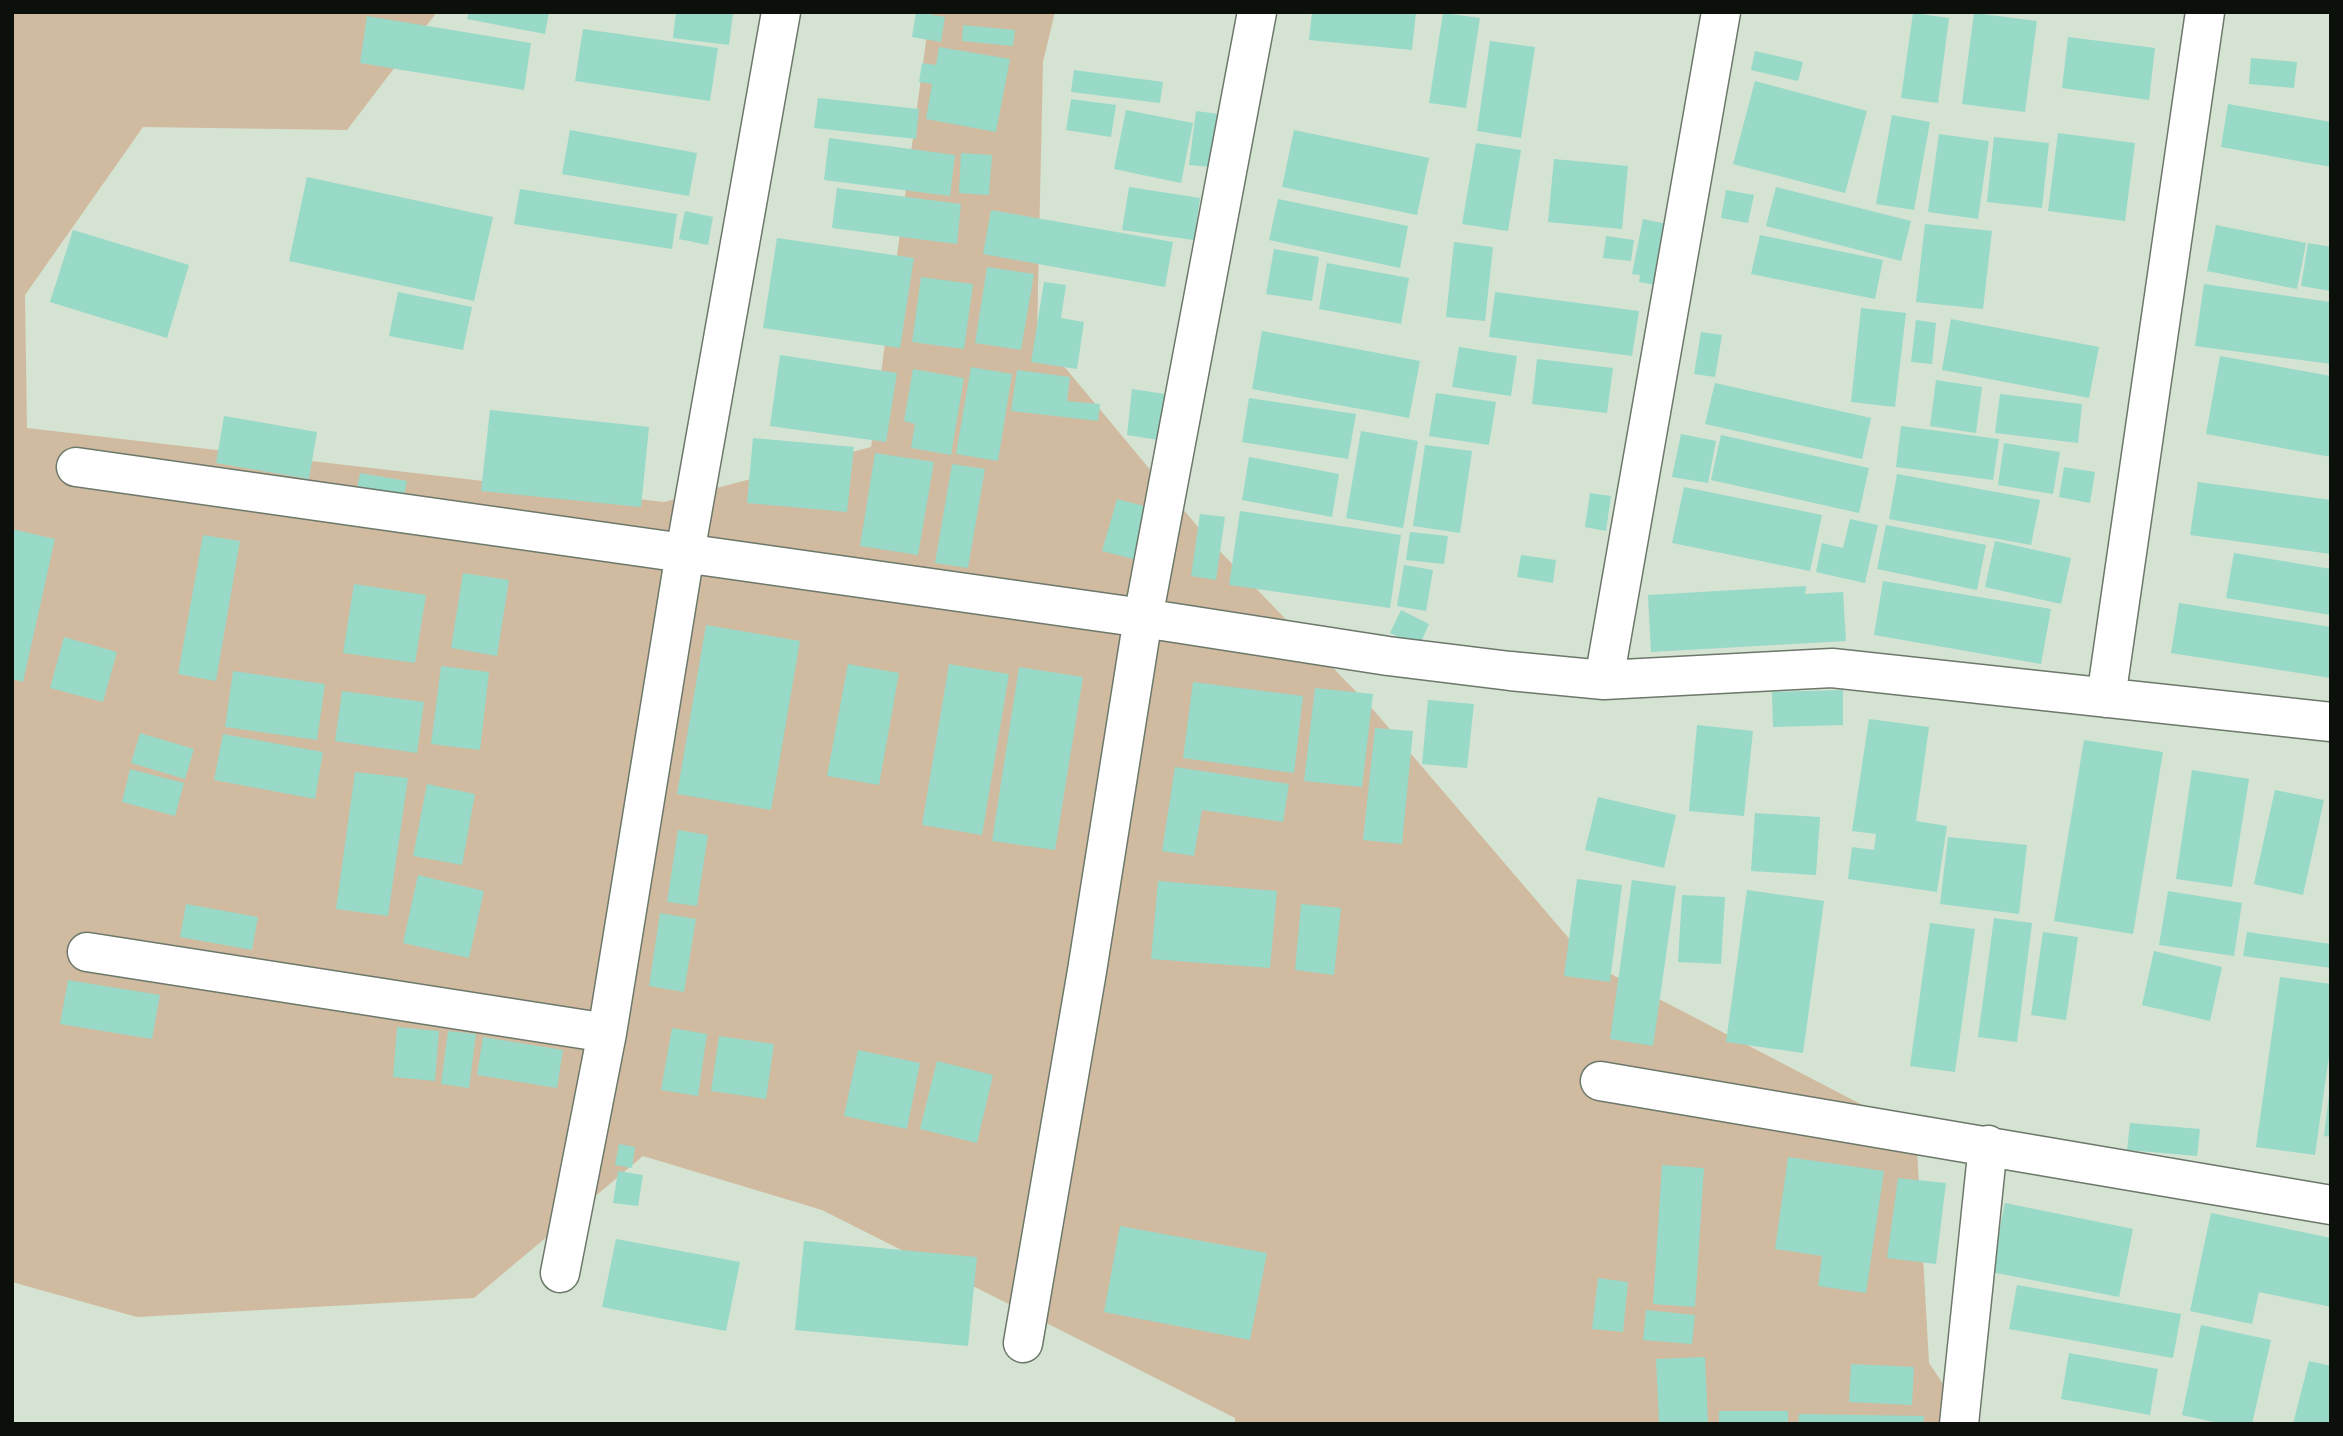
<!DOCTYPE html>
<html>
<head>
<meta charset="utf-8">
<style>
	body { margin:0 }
	#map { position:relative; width:2343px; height:1436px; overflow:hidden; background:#d5e3d3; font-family:Ubuntu,sans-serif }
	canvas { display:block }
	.frame { position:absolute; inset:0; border:14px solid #0b100b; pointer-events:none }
</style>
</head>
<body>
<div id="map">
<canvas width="2343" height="1436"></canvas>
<div class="frame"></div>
</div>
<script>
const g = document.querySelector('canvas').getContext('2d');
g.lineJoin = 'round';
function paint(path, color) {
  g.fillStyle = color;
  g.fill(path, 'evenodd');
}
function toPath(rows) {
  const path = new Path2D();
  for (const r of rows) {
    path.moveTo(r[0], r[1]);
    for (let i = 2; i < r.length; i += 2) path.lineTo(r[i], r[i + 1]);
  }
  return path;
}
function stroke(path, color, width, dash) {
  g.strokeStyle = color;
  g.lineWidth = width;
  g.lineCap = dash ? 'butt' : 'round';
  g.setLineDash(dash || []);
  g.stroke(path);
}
paint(toPath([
	[12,12,437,12,347,130,143,127,25,295,27,428,664,502,871,447,930,12,1055,12,1043,62,1037,334,1208,539,1370,706,1590,963,1916,1133,1929,1363,1970,1424,1235,1424,1235,1418,822,1210,643,1156,474,1298,137,1317,12,1282]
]), '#d0bba0');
paint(toPath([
	[469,12,549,12,545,34,467,19],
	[676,12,733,14,729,45,673,38],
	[916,12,945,17,941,42,912,37],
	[1312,12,1416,12,1412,50,1309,40],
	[1443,13,1480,18,1466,108,1429,103],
	[1913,13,1949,18,1938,103,1901,98],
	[1974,13,2037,21,2025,112,1962,104],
	[367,16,531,43,524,90,360,63],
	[963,25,1015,30,1013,46,962,41],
	[583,29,718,48,710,101,575,81],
	[2068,37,2155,48,2149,100,2062,88],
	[1490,41,1535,47,1521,138,1477,131],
	[939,47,1010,59,996,132,926,119,932,84,919,82,922,63,936,65],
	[1755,51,1803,62,1798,81,1751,70],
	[2251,58,2297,62,2294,88,2249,84],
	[1074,70,1163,82,1160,103,1071,92],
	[1755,81,1867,111,1845,193,1733,164],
	[818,98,919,109,916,139,814,128],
	[1071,99,1116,105,1111,137,1066,130],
	[2228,104,2331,122,2331,167,2221,147],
	[1126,110,1193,123,1181,183,1114,169],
	[1196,111,1219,114,1212,167,1189,165],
	[1892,115,1930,122,1914,210,1876,204],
	[570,130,697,153,689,196,562,174],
	[1294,130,1429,158,1417,215,1282,187],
	[2058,133,2135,143,2125,221,2048,211],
	[1939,134,1989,141,1978,219,1928,212],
	[1994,137,2049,143,2042,208,1987,202],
	[829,138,955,155,950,196,824,180],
	[1476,143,1521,150,1508,231,1462,224],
	[961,153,992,155,989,195,959,193],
	[1554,159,1628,166,1622,229,1548,222],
	[307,177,493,217,474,301,289,261],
	[1129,187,1200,198,1194,240,1122,230],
	[1776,187,1911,221,1901,261,1766,226],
	[837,188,961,204,957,244,832,228],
	[520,189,677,214,672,249,514,224],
	[1726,190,1754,195,1748,223,1721,218],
	[1278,199,1408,226,1400,268,1269,240],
	[991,210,1173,242,1165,287,983,254],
	[685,211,713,217,708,245,679,239],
	[1643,219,1667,224,1656,285,1639,282,1640,275,1632,274],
	[1925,224,1992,231,1983,309,1916,302],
	[2216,225,2306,243,2297,289,2207,271],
	[73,230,189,265,167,338,50,302],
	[1760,235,1883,260,1875,299,1751,274],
	[1606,236,1634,240,1631,261,1603,258],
	[777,238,914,258,900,348,763,328],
	[1454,242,1493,247,1485,321,1446,317],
	[2308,243,2331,247,2331,291,2301,286],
	[1274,249,1319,257,1312,301,1266,294],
	[1327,263,1409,278,1401,324,1319,309],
	[987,267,1034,274,1021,350,975,343],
	[921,277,973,284,964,349,912,342],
	[1044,282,1066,285,1061,318,1084,322,1077,369,1031,362],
	[2204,284,2331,302,2331,364,2195,346],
	[398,292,472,307,463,350,389,336],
	[1495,292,1639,311,1632,356,1489,337],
	[1861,308,1906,313,1895,407,1851,402],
	[1951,319,2099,347,2089,398,1942,370],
	[1916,320,1936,323,1932,364,1911,362],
	[1262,331,1420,361,1409,418,1252,389],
	[1701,332,1722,335,1715,377,1694,374],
	[1459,347,1517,356,1511,396,1452,387],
	[780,355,897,373,886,442,770,426],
	[2220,356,2331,376,2331,457,2206,434],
	[1537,359,1613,368,1607,413,1532,404],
	[971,367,1012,374,998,461,956,454],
	[913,369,964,378,951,455,911,448,915,424,904,421],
	[1017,370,1070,377,1067,401,1100,404,1098,421,1011,411],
	[1936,380,1982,387,1976,433,1930,426],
	[1715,383,1871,418,1862,459,1705,424],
	[1132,389,1165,394,1159,440,1127,435],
	[1436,393,1496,402,1489,445,1429,436],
	[2000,394,2082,404,2078,443,1995,433],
	[1249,398,1356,414,1348,459,1242,442],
	[490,410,649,427,641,507,481,491],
	[224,416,317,432,309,479,216,463],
	[1901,426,1999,439,1993,480,1896,467],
	[1361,431,1418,441,1403,528,1346,518],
	[1681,434,1716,441,1708,483,1672,477],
	[1721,435,1869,468,1859,513,1711,480],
	[753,438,854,447,847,512,747,503],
	[2004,443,2060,452,2053,494,1998,485],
	[1425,445,1472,451,1460,533,1413,526],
	[875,453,934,462,918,555,860,546],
	[1249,457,1339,474,1332,517,1242,500],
	[952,464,985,469,968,568,935,563],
	[2064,467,2095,472,2090,503,2059,497],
	[360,473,407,481,403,501,356,494],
	[1897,474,2040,500,2031,545,1889,519],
	[2198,482,2331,500,2331,554,2190,535],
	[1684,487,1822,515,1810,571,1672,543],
	[1590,493,1611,496,1606,531,1585,527],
	[1117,499,1152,508,1137,560,1102,551],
	[1240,511,1401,535,1390,608,1229,585],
	[1200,514,1225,517,1216,580,1191,576],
	[1850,519,1878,525,1865,583,1816,572,1822,543,1843,548],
	[1886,525,1986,545,1977,590,1877,569],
	[12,529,55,539,23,682,12,679],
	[1410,532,1448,536,1444,564,1406,560],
	[203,535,240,541,216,681,178,674],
	[1995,541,2071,558,2061,604,1985,587],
	[2234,553,2331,569,2331,615,2226,598],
	[1521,555,1556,560,1553,583,1517,577],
	[1404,565,1433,570,1426,611,1397,606],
	[463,573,509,580,497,656,451,648],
	[1883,581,2051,609,2041,664,1874,635],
	[354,584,426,595,415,663,343,653],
	[1806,586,1805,594,1843,592,1846,641,1651,652,1648,595],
	[2179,603,2331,627,2331,678,2171,653],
	[1401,610,1429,624,1419,646,1390,633],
	[706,625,800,641,771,810,677,794],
	[64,637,117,652,103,702,50,688],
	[848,664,899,673,879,785,827,776],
	[949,664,1009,674,982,835,922,825],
	[441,666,489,672,480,750,431,744],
	[1019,667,1083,677,1055,850,992,841],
	[233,671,325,684,317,740,225,727],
	[1193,682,1303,696,1294,773,1183,758],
	[1315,688,1373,694,1362,787,1304,781],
	[1843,690,1843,725,1773,727,1772,692],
	[342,691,424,702,417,753,335,741],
	[1428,700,1474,704,1467,768,1422,764],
	[1869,719,1929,727,1916,821,1947,826,1937,892,1848,879,1852,847,1874,850,1876,834,1852,831],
	[1697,725,1753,731,1744,816,1689,811],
	[1375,728,1413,731,1402,844,1363,840],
	[140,733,194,749,185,779,131,763],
	[223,734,323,752,315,799,214,780],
	[2084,740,2163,752,2133,934,2054,921],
	[1175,767,1289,784,1283,822,1202,810,1194,856,1162,851],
	[130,769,184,783,175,816,122,802],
	[2192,770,2249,779,2232,887,2176,879],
	[355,772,408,778,388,916,336,909],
	[427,784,475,794,462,865,413,856],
	[2275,790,2324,800,2303,895,2254,884],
	[1598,797,1676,815,1664,868,1585,850],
	[1755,813,1820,817,1816,875,1751,871],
	[678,830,708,835,697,906,667,902],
	[1948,837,2027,845,2019,914,1940,904],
	[418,875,484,891,469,958,403,943],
	[1577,879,1622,885,1610,982,1564,976],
	[1632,880,1676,886,1653,1046,1610,1039],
	[1158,881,1277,891,1270,968,1151,959],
	[1747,890,1824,901,1803,1053,1726,1042],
	[2168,891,2242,903,2234,956,2159,945],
	[1682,895,1725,897,1721,964,1678,962],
	[186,904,258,917,252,950,180,937],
	[1301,904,1341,908,1334,975,1295,970],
	[660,913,696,919,684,992,649,986],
	[1994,918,2032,923,2017,1042,1978,1037],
	[1930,923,1975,929,1955,1072,1910,1066],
	[2043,932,2078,937,2066,1020,2031,1015],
	[2247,932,2331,944,2331,968,2243,956],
	[2154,951,2222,967,2210,1021,2142,1005],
	[2280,977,2331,984,2331,1042,2315,1155,2256,1147],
	[68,980,160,995,152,1039,60,1024],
	[397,1027,439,1031,435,1081,393,1077],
	[672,1028,707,1034,698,1096,661,1090],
	[448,1031,476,1034,469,1088,441,1084],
	[719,1036,774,1044,766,1099,711,1091],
	[483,1037,563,1050,557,1088,477,1075],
	[858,1050,920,1063,907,1129,844,1116],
	[937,1061,993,1075,977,1143,920,1129],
	[2329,1095,2331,1095,2331,1137,2324,1136],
	[2130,1123,2200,1129,2197,1156,2127,1150],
	[619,1144,635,1147,632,1168,615,1165],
	[1788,1157,1884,1171,1866,1293,1818,1286,1822,1256,1775,1249],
	[1662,1165,1704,1168,1695,1307,1653,1304],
	[618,1171,643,1175,638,1206,613,1203],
	[1898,1178,1946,1183,1936,1264,1887,1258],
	[2005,1203,2133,1229,2119,1297,1991,1272],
	[2211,1213,2331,1238,2331,1307,2259,1292,2252,1324,2190,1311],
	[1120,1226,1267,1253,1250,1340,1104,1312],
	[616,1239,740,1262,726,1331,602,1307],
	[804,1241,977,1257,968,1346,795,1330],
	[1598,1278,1628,1282,1623,1332,1592,1329],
	[2017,1285,2181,1314,2173,1358,2009,1329],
	[1646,1310,1695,1315,1692,1344,1643,1340],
	[2201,1325,2271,1340,2252,1424,2222,1424,2182,1415],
	[2069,1353,2158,1369,2150,1415,2061,1399],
	[1705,1357,1708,1424,1659,1424,1656,1359],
	[2309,1361,2331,1366,2331,1424,2293,1424],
	[1851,1364,1914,1367,1912,1405,1849,1402],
	[1719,1411,1788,1411,1788,1424,1719,1424],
	[1799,1414,1924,1416,1923,1424,1798,1424]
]), '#98d9c7');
const minor = toPath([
	[76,467,1143,618,1388,656,1510,671,1604,680,1832,668,2331,722],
	[1604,680,1721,12],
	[2106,698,2205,12],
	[87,952,607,1033],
	[1600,1081,2331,1205],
	[560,1273,607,1033,685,553,781,12],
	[1023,1343,1087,971,1143,618,1257,12],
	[1959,1424,1988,1145]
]);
stroke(minor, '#6c786a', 41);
stroke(minor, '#fff', 38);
</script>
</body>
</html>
